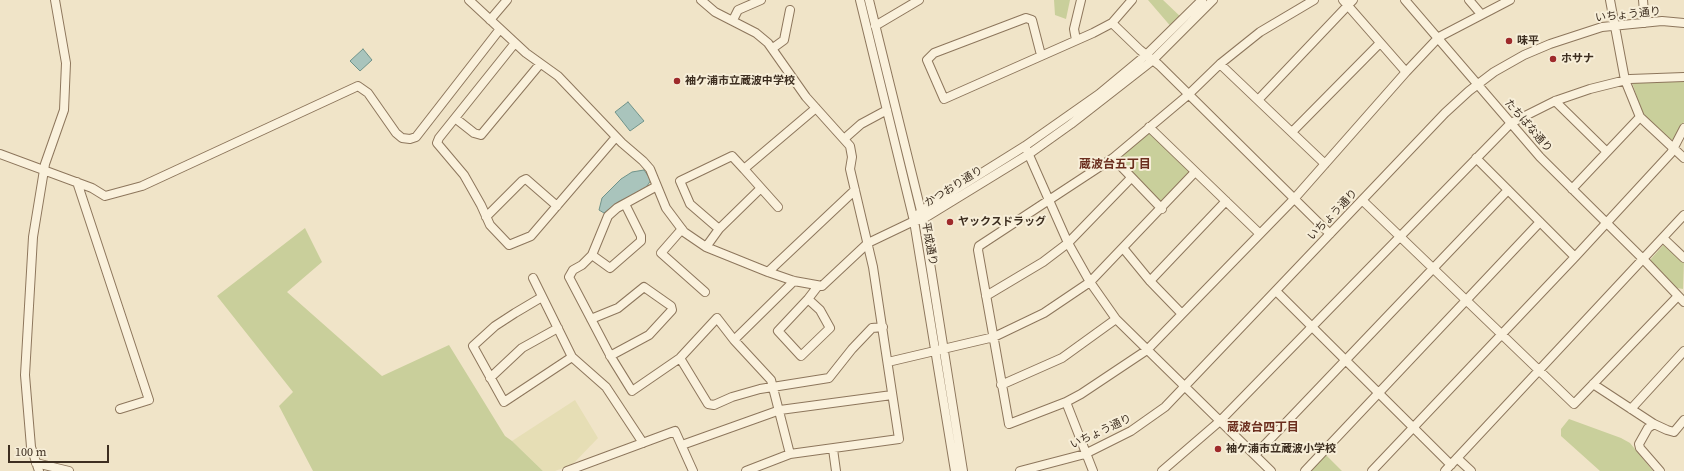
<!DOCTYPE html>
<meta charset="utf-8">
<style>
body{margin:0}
#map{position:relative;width:1684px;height:471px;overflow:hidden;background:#f0e4c8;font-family:"Source Serif 4",serif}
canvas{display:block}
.scale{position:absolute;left:8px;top:445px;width:101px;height:18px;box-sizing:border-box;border:2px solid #3d2e20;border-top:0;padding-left:5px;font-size:12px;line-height:14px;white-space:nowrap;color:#3d2e20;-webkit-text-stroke:3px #f7eed8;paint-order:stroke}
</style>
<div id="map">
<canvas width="1684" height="471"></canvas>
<div class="scale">100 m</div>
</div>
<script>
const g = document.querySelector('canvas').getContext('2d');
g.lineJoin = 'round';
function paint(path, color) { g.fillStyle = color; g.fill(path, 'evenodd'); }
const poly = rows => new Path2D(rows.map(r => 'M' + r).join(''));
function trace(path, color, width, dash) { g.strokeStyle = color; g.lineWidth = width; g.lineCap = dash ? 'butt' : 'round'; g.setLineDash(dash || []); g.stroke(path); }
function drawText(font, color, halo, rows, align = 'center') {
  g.font = font + ' "Source Serif 4","Noto Sans JP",serif'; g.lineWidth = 4; g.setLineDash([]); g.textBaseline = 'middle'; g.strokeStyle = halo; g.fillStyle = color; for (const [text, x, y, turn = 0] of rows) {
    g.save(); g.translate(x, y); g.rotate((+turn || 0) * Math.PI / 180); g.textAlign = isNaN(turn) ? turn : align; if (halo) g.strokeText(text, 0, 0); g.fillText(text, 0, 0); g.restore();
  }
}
paint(poly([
 [575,400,598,438,572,465,555,471,543,471,512,441]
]), '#e6deb5');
paint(poly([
 [1054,0,1070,0,1066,19,1055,15],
 [1148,0,1163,0,1183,19,1173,29],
 [1684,80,1684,122,1676,138,1669,141,1643,116,1632,82],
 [1149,127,1195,172,1162,209,1113,158],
 [305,228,322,262,287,292,382,376,449,345,505,436,512,441,543,471,313,471,279,406,293,392,217,296],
 [1665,243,1684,260,1683,289,1677,288,1650,260],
 [1569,419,1621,438,1630,443,1653,471,1600,471,1561,436,1561,429],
 [1322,456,1327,456,1342,471,1308,471]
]), '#c9cf9b');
const water = poly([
 [363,49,372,60,360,71,350,61,363,49],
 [628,102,644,121,630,131,615,112,628,102],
 [644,170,651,180,645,189,618,202,604,213,599,210,602,198,621,179,632,172,644,170]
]);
paint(water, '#a9c4bc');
trace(water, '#6f938a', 1);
const minor = poly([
 [469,0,526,53,558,76,622,143,643,161,650,169,666,208,684,232,706,247,768,272,794,281,822,286,868,243,914,221,923,219,1029,154,1071,124,1153,60,1213,0],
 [701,0,715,12,756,33,768,43,806,97,850,146,852,157,850,169,873,267,899,439,790,454,746,471],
 [860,0,914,221,955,471],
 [869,0,923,219,963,471],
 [1314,0,1260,32,1220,64,1188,95,1113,158,979,246,978,250,1009,424,1066,402,1081,394,1147,350,1294,199,1406,72,1439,37,1510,0],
 [1343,0,1406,72],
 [1405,0,1540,157,1643,259,1684,302],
 [1469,0,1481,14],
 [1610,0,1625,80,1640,117,1684,158],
 [1643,0,1645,23],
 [490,20,507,0],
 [733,20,738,10,761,0],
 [1112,23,1140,50,1159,65,1330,234],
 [875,26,919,0],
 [1076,40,1074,29,1081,0],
 [515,43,439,138,437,143,464,175,481,205,490,225,509,245,531,236,616,137],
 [773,48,784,40,790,10],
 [1041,55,1032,20,1026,18,934,53,927,60,944,99,1093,33,1112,23,1132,0],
 [1220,64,1325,164],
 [1258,100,1353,0],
 [1555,101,1607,152],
 [455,118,474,133,481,135,540,64],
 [1149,127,1260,234],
 [1292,132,1379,44],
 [844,139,861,124,887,110],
 [1025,146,1068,243,1090,282,1116,319,1271,471],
 [0,154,92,188,105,196,142,186,358,86,368,93,396,133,402,138,410,139,416,137,500,29],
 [1113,158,1162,209],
 [1476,158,1575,257],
 [744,169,778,207],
 [77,182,149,400,120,409],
 [657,186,617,208,608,216,592,255,582,265,573,270,569,277,611,357,632,391,680,358,717,318,734,340,771,380,790,454],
 [1572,189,1640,117],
 [1362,200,1574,404,1678,296],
 [918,215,921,211,1025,146,1099,94,1146,55,1202,0],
 [486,217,522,181,526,179,557,206],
 [682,229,661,253,705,292],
 [719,229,761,188],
 [1663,238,1684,258],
 [706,247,719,229,690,204,680,181,732,156,744,169,816,108],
 [1123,248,1150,281,1182,314],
 [592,255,610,268,641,241,641,236,625,204],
 [768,272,855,190],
 [533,278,572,357,606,387,643,443],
 [1150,281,1226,201],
 [1276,291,1451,465],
 [986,296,1043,262,1068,243,1131,178],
 [542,297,515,313,495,326,473,346,504,402,572,357],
 [808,299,820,310,830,328,801,356,778,331,808,299,818,286],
 [591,319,618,308,644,287,671,306,672,310,649,335,610,356],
 [734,340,794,281],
 [680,358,708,404,714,405,732,397,760,389,829,378,852,349,872,328,883,327],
 [888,362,994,337,1044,313,1090,282,1195,172],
 [490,378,522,348,558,328],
 [1593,384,1654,424,1667,430,1674,432,1684,420],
 [1001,385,1062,358,1116,319],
 [1066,402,1093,471],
 [1631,409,1684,351],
 [1654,424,1648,428,1639,444,1640,448,1660,471],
 [682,445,780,410,892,395],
 [833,449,836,471],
 [1255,455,1508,190],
 [1457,458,1471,471],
 [36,463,69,471],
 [39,471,31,447,25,375,33,237,45,164,64,110,66,63,55,0],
 [567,471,675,431,693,471],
 [1020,471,1085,454,1131,431,1165,407,1445,113,1469,91,1494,72,1524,55,1550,44,1602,27,1662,21,1684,23],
 [1162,471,1220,421,1511,123,1555,101,1590,89,1630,79,1684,77],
 [1305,471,1540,222],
 [1372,471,1575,257,1671,153,1684,128],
 [1445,471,1684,215]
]);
trace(minor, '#8d765c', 10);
trace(minor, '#faf1dc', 8);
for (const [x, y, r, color] of [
 [1509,41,4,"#9e2a2b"],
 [1553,59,4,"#9e2a2b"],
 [677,81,4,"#9e2a2b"],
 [950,222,4,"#9e2a2b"],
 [1218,449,4,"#9e2a2b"]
]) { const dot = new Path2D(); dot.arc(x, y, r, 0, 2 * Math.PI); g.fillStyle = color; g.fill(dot); trace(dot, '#f7eed8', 1.5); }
drawText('11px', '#3d2e20', '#f7eed8', [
 ["いちょう通り",1628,15,-6],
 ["たちばな通り",1528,126,49],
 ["かつおり通り",954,187,-32],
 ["いちょう通り",1333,215,-46],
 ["平成通り",929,244,80],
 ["いちょう通り",1101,432,-25]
]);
drawText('bold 11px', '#3d2e20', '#f7eed8', [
 ["味平",1517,41],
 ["ホサナ",1561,59],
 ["袖ケ浦市立蔵波中学校",685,81],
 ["ヤックスドラッグ",958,222],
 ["袖ケ浦市立蔵波小学校",1226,449]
], 'left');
drawText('bold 12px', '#6b2e1e', '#f7eed8', [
 ["蔵波台五丁目",1115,165],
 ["蔵波台四丁目",1263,428]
]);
</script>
